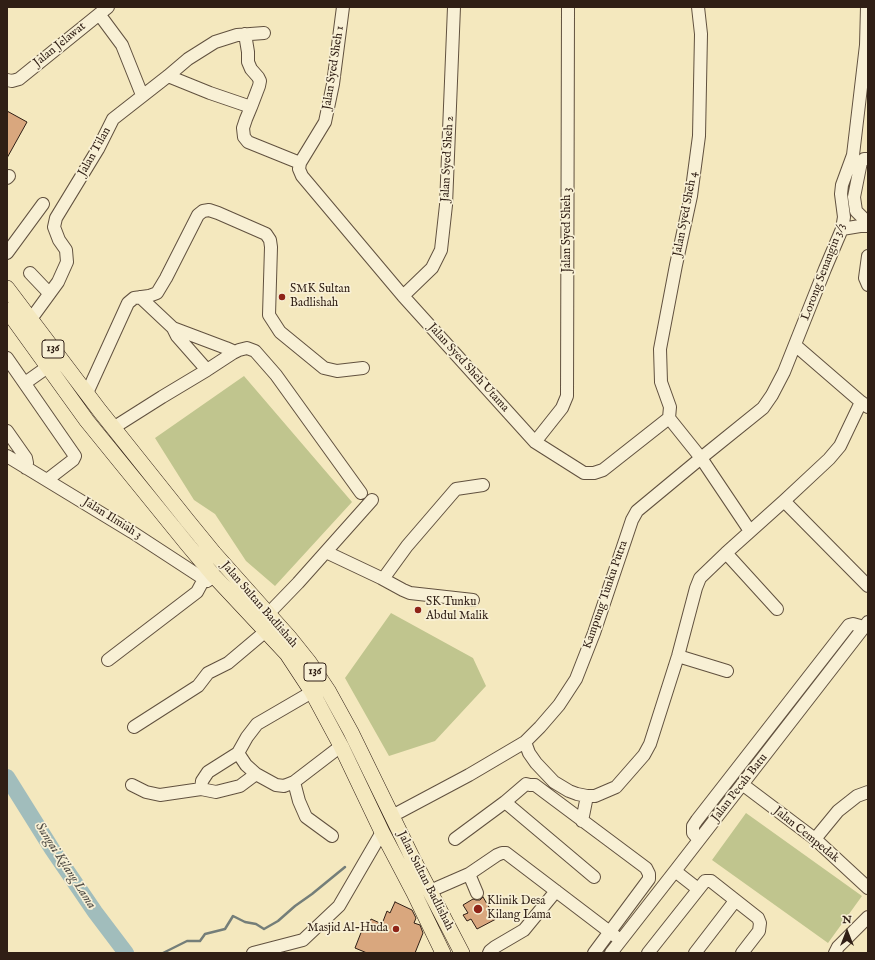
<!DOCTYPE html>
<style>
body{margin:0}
#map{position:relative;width:875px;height:960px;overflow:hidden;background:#f4e8be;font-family:"IM FELL English",serif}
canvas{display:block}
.frame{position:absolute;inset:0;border:8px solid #301f15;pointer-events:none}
.north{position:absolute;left:827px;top:912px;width:40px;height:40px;-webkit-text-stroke:3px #f8f0d5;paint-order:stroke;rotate:0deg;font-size:11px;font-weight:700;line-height:16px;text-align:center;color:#301f15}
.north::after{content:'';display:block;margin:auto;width:14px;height:18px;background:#301f15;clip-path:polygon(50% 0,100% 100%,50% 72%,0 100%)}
</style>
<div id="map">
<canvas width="875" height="960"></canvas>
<div class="frame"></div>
<div class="north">N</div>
</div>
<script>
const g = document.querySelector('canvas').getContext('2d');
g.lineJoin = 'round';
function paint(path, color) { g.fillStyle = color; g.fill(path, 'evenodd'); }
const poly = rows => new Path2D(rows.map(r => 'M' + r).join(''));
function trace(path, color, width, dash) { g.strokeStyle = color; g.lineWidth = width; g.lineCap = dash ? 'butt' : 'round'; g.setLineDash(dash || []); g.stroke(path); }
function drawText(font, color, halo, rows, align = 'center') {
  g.font = font + ' "IM FELL English",serif'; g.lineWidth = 3.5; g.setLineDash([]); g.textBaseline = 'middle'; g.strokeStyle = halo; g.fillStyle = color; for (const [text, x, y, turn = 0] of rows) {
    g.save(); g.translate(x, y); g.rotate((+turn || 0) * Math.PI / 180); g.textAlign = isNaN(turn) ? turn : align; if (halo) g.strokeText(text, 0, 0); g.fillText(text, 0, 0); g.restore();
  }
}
paint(poly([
 [244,376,352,502,275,586,246,561,215,514,194,500,155,438],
 [391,613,473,658,486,686,435,741,389,756,345,678],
 [746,813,862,896,828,943,712,860]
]), '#c0c58e');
trace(poly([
 [163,953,187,941,200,941,205,934,225,929,233,916,245,922,256,924,264,929,278,921,295,906,312,894,345,867]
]), '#747e79', 2.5);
trace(poly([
 [7,777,52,849,95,912,126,953]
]), '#a1bdbc', 16);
const building = poly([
 [7,111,27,122,7,158,7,111],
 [483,897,496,919,477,929,471,919,467,921,463,915,468,913,463,905,473,899,476,900,480,900,483,897],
 [395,902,412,910,416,918,414,923,420,925,423,933,415,953,367,953,355,948,362,930,366,932,371,919,382,924,387,911,390,913,395,902]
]);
paint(building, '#d9a77e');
trace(building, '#301f15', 1);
const minor = poly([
 [343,7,333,84,325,122,300,163,299,169,302,176,403,296,535,442,584,473,594,473,603,470,669,418],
 [99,14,122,45,142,95],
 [245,34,248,52,248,62,251,69,258,77,260,81,259,86,251,107],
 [168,76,210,93,251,107,246,119,243,128,244,137,248,142,300,163],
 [7,80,12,81,19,79,108,7],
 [868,159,864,159,861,162,854,197,856,211,868,223],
 [7,178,9,176],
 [842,229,860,226,868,226],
 [7,253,43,204],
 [868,256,865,278,868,285],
 [30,273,49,293],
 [403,296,432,268,441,250,446,205,454,7],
 [140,297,173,328,177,336,207,370],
 [31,319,58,282,67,262,66,250,59,240,54,227,56,218,98,149,113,119,168,76,188,59,215,42,237,35,264,33],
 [173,328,226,348,235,352],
 [795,345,861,402,868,407],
 [7,358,75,456,73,460,47,480],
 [25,383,49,366],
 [87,393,128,303,134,298,149,296,157,293,166,278,198,215,203,211,209,210,218,213,266,234,270,240,271,247,269,315,280,332,324,368,337,371,363,368],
 [669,418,670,407,661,382,660,349,676,265,691,196,699,136,701,34,698,7],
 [669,418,701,458,750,531],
 [113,428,162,397,207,370,233,353,239,350,247,348,255,351,276,375,361,493],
 [7,431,26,458,27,463,26,468],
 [535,442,562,408,567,396,568,7],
 [7,456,132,532,207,581,214,576],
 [784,501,868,586],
 [326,552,381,578,403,590,410,593,473,600],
 [726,553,777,609],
 [383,579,407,546,456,489,483,485],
 [268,614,298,583,372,500],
 [678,656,727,671],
 [108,660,197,592,204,579],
 [312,692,257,724,247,737,238,753,246,765,256,774,276,785,284,786,294,782,341,746],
 [134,727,198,686,208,673,228,663,266,631],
 [525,742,529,753,536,763,554,782,569,791,577,794,587,796,582,821],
 [294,782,299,801,306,817,332,836],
 [742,784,815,839,868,888],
 [132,785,146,792,160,795,201,789,216,792,240,786,256,774],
 [201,789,202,781,208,772,238,753],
 [587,796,595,796,616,787,644,755,650,744,678,656,696,588,700,578,726,553,784,501,829,459,840,446,861,402],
 [505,802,594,877],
 [392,816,469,775,525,742,540,727,559,705,576,679,594,633,632,520,637,511,701,458,763,408,772,395,784,372,825,269,842,229,844,217,841,194,842,185,853,155,866,45,867,7],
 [455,839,505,802,526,784,530,785,535,785,646,868,649,874,649,879,594,953],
 [815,839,838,811,857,796,868,792],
 [699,840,693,833,693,826,697,820,849,625,853,624,864,627],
 [675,871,698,889],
 [469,874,477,893],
 [430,891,469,874,497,855,502,853,506,853,615,936],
 [253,953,303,940,339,906,382,832],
 [489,953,490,951,495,947,524,930,556,891],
 [611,953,675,871,868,622],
 [648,953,705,881,711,881,758,918,760,923,759,931,742,953],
 [695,953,735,901],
 [835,953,838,947,868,917]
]);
const major = poly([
 [7,288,100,411,187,520,214,553,289,637,309,662,329,692,351,732,412,857,462,953],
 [7,310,87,421,187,544,214,576,287,654,312,692,341,746,382,832,414,893,443,953]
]);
trace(minor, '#61513f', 14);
trace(major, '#301f15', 16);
trace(minor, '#f8f0d5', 12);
trace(major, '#f4e8be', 15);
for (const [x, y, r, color] of [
 [282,297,4,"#8f2418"],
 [418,610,4,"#8f2418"],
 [478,909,5,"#8f2418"],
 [396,929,4,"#8f2418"]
]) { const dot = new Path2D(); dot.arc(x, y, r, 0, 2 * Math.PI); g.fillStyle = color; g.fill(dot); trace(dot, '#f8f0d5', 1.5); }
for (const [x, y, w] of [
 [53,349,22],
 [315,672,22]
]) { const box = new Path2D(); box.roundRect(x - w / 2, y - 9, w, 18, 3); g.fillStyle = '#f8f0d5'; g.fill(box); trace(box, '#301f15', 1); }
drawText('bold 11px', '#301f15', null, [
 ["136",53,349],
 ["136",315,672]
]);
drawText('12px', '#301f15', '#f8f0d5', [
 ["Jalan Jelawat",60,45,-39],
 ["Jalan Syed Sheh 1",334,68,-81],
 ["Jalan Tilan",95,152,-61],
 ["Jalan Syed Sheh 2",448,159,-87],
 ["Jalan Syed Sheh 4",686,214,-79],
 ["Jalan Syed Sheh 3",568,230,-90],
 ["Lorong Senangin 3/3",824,272,-69],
 ["Jalan Syed Sheh Utama",468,368,48],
 ["Jalan Ilmiah 3",112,519,32],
 ["Kampung Tunku Putra",606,595,-71],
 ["Jalan Sultan Badlishah",259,605,49],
 ["Jalan Pecah Batu",740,788,-52],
 ["Jalan Cempedak",806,835,39],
 ["Jalan Sultan Badlishah",425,881,63]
]);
drawText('12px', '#301f15', '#f8f0d5', [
 ["SMK Sultan",290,290],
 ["Badlishah",290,304],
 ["SK Tunku",426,603],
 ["Abdul Malik",426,617],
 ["Klinik Desa",487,902],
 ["Kilang Lama",487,916],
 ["Masjid Al-Huda",388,929,"right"]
], 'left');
drawText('italic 13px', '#524e47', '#f8f0d5', [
 ["Sungai Kilang Lama",65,866,57]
]);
</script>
